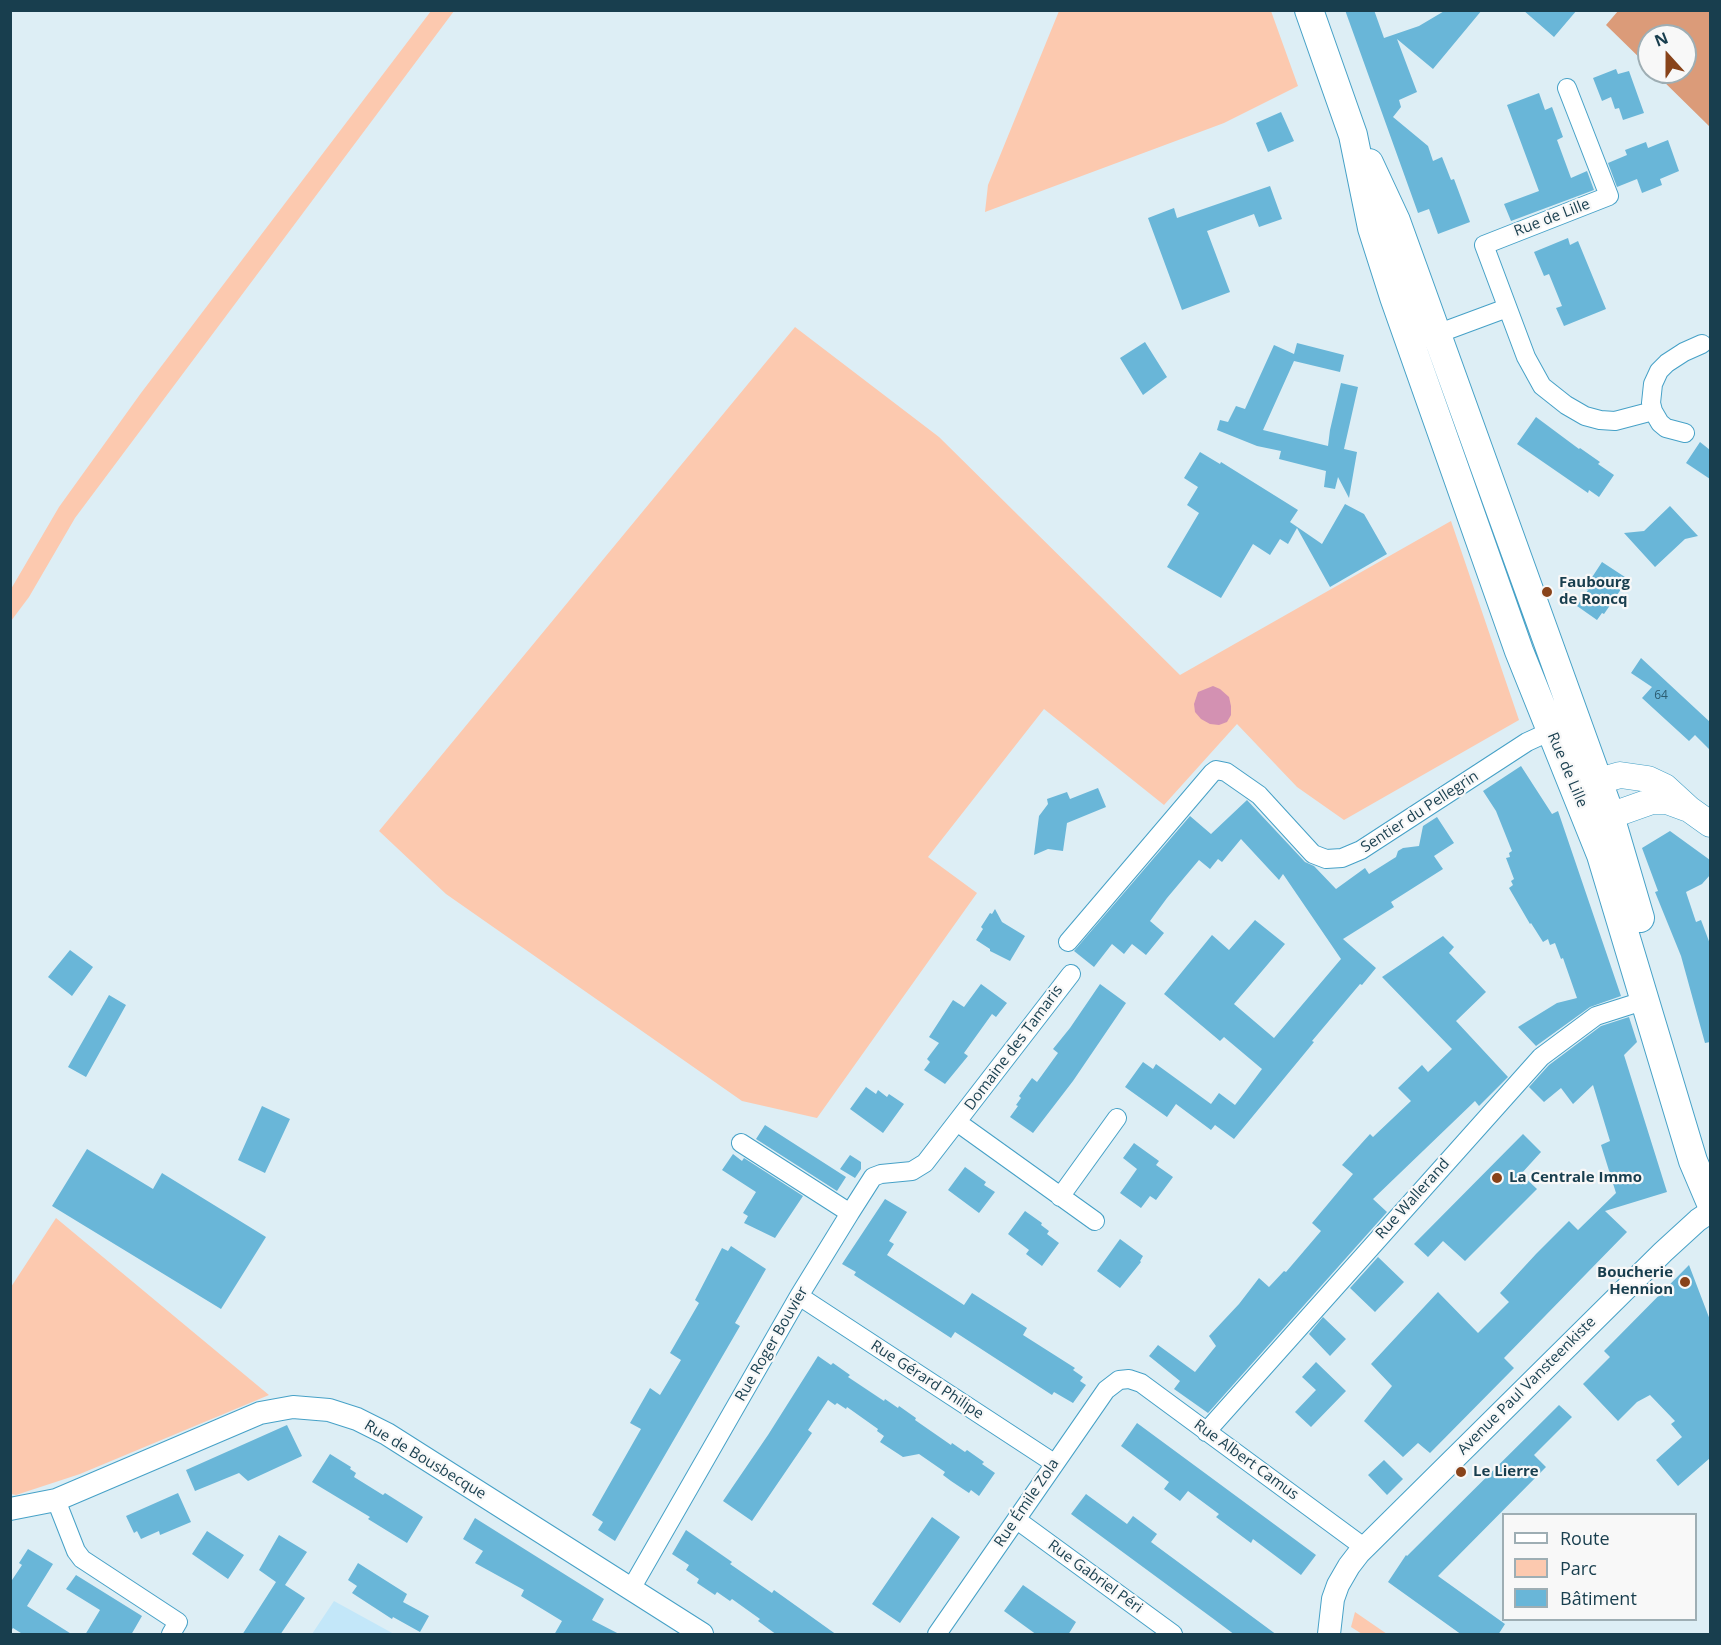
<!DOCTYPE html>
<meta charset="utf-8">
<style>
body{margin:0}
#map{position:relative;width:1721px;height:1645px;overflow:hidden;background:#ddeef5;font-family:"Open Sans",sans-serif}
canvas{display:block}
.frame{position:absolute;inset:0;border:12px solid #183e4e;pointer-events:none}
.legend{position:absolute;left:1502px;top:1513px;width:195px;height:108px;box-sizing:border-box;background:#f8f8f8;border:2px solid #9eaeb4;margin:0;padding:8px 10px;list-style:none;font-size:18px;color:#183e4e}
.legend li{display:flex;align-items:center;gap:12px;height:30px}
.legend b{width:30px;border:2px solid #9eaeb4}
.north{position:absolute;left:1637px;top:24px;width:60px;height:60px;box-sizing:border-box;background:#f8f8f8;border:2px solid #9eaeb4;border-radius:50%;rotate:339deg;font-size:16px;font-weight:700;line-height:24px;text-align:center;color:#183e4e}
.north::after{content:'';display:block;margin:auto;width:21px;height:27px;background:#88431a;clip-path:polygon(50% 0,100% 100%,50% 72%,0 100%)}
</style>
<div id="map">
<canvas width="1721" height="1645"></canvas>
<div class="frame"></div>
<ul class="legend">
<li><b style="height:8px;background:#fff"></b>Route</li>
<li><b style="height:16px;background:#fcc9af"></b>Parc</li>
<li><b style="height:16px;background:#69b6d8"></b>Bâtiment</li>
</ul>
<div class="north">N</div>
</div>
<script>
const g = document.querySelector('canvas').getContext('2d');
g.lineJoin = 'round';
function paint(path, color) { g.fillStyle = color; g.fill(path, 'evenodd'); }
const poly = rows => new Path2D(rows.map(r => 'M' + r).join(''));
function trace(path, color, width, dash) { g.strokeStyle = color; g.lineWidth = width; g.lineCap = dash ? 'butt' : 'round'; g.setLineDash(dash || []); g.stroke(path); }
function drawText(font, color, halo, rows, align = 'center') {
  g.font = font + ' "Open Sans",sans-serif'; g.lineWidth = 4.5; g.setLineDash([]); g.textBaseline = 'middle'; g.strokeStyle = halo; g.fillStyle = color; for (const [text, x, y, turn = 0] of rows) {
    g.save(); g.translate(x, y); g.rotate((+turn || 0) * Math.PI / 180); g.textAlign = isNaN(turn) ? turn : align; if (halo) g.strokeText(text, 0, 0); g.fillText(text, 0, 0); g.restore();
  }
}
paint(poly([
 [334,1601,394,1634,312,1634]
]), '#c3e7f9');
paint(poly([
 [431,11,454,11,75,518,29,597,11,621,11,589,59,507,141,393],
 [1059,11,1271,11,1298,86,1224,123,985,212,988,185],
 [795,327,939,437,1180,675,1451,521,1519,720,1344,820,1297,787,1237,724,1164,805,1044,709,928,857,977,893,817,1118,742,1101,446,894,379,831],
 [56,1218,269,1395,80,1474,16,1495,11,1494,11,1287],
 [1355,1612,1387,1634,1362,1634,1351,1627]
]), '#fcc9af');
paint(poly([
 [1618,11,1710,11,1710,127,1654,72,1685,72,1685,36,1649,36,1649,67,1606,25]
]), '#db9b79');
paint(poly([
 [1213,686,1220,689,1229,697,1231,706,1231,715,1227,722,1219,725,1210,724,1201,719,1195,712,1194,704,1198,692]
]), '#d391b2');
paint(poly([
 [1345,10,1374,10,1384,38,1419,26,1446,10,1482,10,1433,69,1397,39,1417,92,1399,100,1401,107,1393,117,1428,146,1433,161,1442,157,1451,180,1454,179,1470,222,1438,234,1429,209,1418,213],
 [1523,10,1577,10,1554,37],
 [1616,69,1618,74,1629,71,1644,113,1623,120,1619,108,1615,109,1611,97,1602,101,1593,78],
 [1539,93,1545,110,1552,107,1563,137,1557,140,1571,178,1587,171,1594,190,1511,221,1504,204,1539,191,1507,105],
 [1281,112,1294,141,1268,152,1256,123],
 [1668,140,1679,171,1660,179,1662,185,1642,193,1637,179,1617,187,1608,163,1627,155,1625,150,1646,142,1648,148],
 [1270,186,1282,219,1259,227,1254,214,1207,231,1230,292,1182,310,1148,218,1174,208,1177,218],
 [1568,238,1570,245,1578,241,1606,309,1564,326,1556,308,1562,306,1549,274,1544,276,1534,252],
 [1145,342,1167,377,1143,395,1120,358],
 [1297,343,1344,355,1340,372,1294,361,1263,430,1328,446,1330,430,1341,383,1358,387,1344,449,1357,452,1349,498,1338,477,1335,489,1324,487,1326,471,1279,459,1281,451,1257,446,1217,430,1220,420,1228,422,1236,406,1245,409,1274,345,1294,354],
 [1536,417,1579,449,1580,448,1600,462,1598,464,1614,475,1599,497,1589,490,1588,493,1517,444],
 [1700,442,1710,450,1710,479,1686,463],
 [1200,452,1220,464,1221,462,1298,510,1290,522,1322,544,1345,504,1364,514,1387,554,1330,587,1297,528,1288,544,1280,539,1270,555,1253,544,1221,598,1167,567,1199,513,1187,505,1198,487,1184,478],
 [1670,506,1698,536,1685,539,1655,567,1624,533,1644,531],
 [1602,562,1628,579,1604,614,1602,613,1597,620,1577,606,1588,590,1585,588],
 [1641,658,1710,722,1710,750,1695,735,1689,741,1642,698,1652,687,1631,673],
 [1521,766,1552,814,1558,811,1621,996,1590,1007,1536,1046,1518,1027,1557,1003,1577,998,1563,958,1561,959,1555,943,1550,945,1548,939,1543,942,1531,923,1530,924,1509,888,1513,885,1511,881,1514,879,1506,858,1510,857,1509,853,1512,851,1496,811,1483,791],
 [1098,788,1106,807,1067,823,1063,851,1048,849,1034,855,1039,816,1048,804,1047,799,1067,792,1070,799],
 [1247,800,1305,862,1314,866,1336,889,1365,868,1369,874,1396,857,1398,851,1403,848,1419,846,1423,826,1437,817,1454,843,1434,856,1443,869,1391,902,1394,907,1343,939,1376,968,1362,985,1360,984,1312,1041,1314,1042,1234,1139,1215,1125,1211,1130,1176,1104,1167,1117,1125,1087,1143,1062,1153,1069,1156,1064,1211,1104,1219,1093,1235,1105,1245,1092,1262,1069,1224,1037,1220,1041,1164,994,1212,935,1229,950,1255,920,1285,944,1234,1004,1274,1038,1341,959,1283,874,1279,880,1241,839,1222,862,1218,859,1210,869,1199,860,1167,898,1150,921,1164,933,1146,955,1132,944,1124,954,1112,944,1094,967,1074,951,1190,816,1211,834],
 [1670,831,1710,860,1710,875,1702,884,1686,892,1696,922,1701,920,1710,944,1710,1042,1705,1043,1681,956,1655,892,1658,891,1642,848],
 [995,909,1002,922,1025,936,1010,961,990,951,990,949,976,940,983,929,981,927,990,913,992,914],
 [1443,936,1454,947,1449,953,1486,992,1456,1021,1508,1077,1479,1106,1475,1101,1373,1199,1387,1212,1208,1413,1174,1389,1180,1381,1149,1356,1158,1345,1195,1372,1216,1346,1209,1336,1239,1304,1259,1278,1269,1287,1284,1271,1286,1272,1321,1231,1312,1223,1353,1174,1342,1165,1370,1134,1373,1137,1411,1101,1398,1088,1422,1065,1428,1072,1452,1049,1382,977],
 [70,950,93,967,72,996,48,977],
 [981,984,1007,1003,996,1017,992,1014,964,1053,968,1056,945,1084,924,1070,930,1062,927,1059,939,1043,929,1037,953,1000,964,1007],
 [1100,984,1126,1003,1073,1081,1033,1133,1010,1117,1018,1106,1016,1105,1021,1098,1019,1096,1032,1078,1037,1082,1058,1053,1053,1049,1070,1028],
 [109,995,126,1005,86,1077,68,1067],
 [1629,1017,1637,1042,1624,1055,1667,1192,1605,1211,1627,1232,1504,1358,1514,1368,1430,1453,1418,1443,1403,1457,1364,1421,1392,1386,1371,1364,1438,1292,1478,1333,1509,1302,1500,1293,1536,1254,1569,1221,1578,1230,1616,1193,1601,1145,1610,1141,1593,1085,1573,1104,1561,1088,1544,1102,1529,1087,1549,1065,1601,1026],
 [866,1087,876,1094,878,1090,887,1097,889,1094,904,1104,883,1133,850,1109],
 [262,1106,290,1119,265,1173,238,1160],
 [765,1125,846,1177,837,1191,756,1139],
 [1523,1134,1541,1152,1521,1174,1537,1189,1465,1261,1443,1241,1428,1257,1414,1244],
 [1134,1143,1159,1161,1156,1165,1173,1177,1156,1200,1150,1196,1141,1208,1120,1193,1137,1169,1123,1158],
 [87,1149,153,1189,162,1173,266,1237,221,1309,52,1206],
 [733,1154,742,1161,744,1158,803,1196,775,1238,744,1223,748,1216,743,1213,756,1192,722,1170],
 [850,1155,861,1162,861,1169,855,1178,840,1169],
 [965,1167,986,1182,984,1185,995,1192,979,1213,948,1190],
 [885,1199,907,1212,889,1241,894,1244,887,1255,964,1305,972,1293,1027,1328,1023,1335,1075,1368,1073,1370,1083,1377,1080,1381,1086,1385,1073,1403,1054,1392,1052,1395,955,1332,951,1338,854,1275,856,1272,842,1264],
 [1025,1211,1042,1223,1041,1225,1049,1231,1047,1234,1059,1243,1042,1266,1026,1254,1029,1250,1008,1234],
 [1120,1239,1143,1256,1140,1261,1141,1262,1120,1288,1097,1271],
 [731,1246,766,1269,735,1323,740,1326,615,1541,598,1530,603,1522,592,1515,641,1429,630,1423,650,1388,660,1395,681,1360,670,1353,699,1303,695,1300,722,1248,728,1251],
 [1378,1257,1404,1282,1375,1312,1350,1288],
 [1689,1265,1710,1320,1710,1458,1678,1486,1656,1460,1682,1437,1671,1424,1675,1421,1650,1395,1637,1402,1618,1421,1583,1384,1610,1357,1604,1351],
 [1323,1317,1346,1339,1330,1356,1309,1334],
 [818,1356,831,1365,833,1363,850,1375,848,1377,884,1401,885,1399,898,1408,899,1406,916,1418,915,1420,951,1445,952,1443,965,1452,967,1450,984,1462,982,1464,995,1473,979,1496,971,1490,969,1493,951,1481,943,1475,945,1472,919,1454,903,1457,880,1442,884,1436,877,1431,878,1429,847,1407,846,1409,837,1403,835,1405,828,1400,808,1430,812,1433,752,1521,723,1501,768,1435],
 [1316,1362,1346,1391,1311,1427,1295,1412,1316,1390,1302,1377],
 [1559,1405,1572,1417,1534,1455,1546,1467,1438,1576,1505,1624,1498,1635,1462,1635,1388,1582,1406,1555,1407,1556],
 [1137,1423,1316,1555,1301,1575,1253,1539,1251,1543,1216,1517,1219,1514,1188,1491,1180,1501,1164,1489,1169,1482,1121,1446],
 [287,1425,302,1456,248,1481,239,1473,195,1491,186,1470],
 [330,1454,351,1467,350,1469,356,1473,354,1477,383,1495,385,1493,423,1517,407,1543,368,1519,370,1517,312,1482],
 [1384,1460,1403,1479,1387,1495,1368,1475],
 [178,1493,191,1522,160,1535,159,1531,141,1539,137,1531,134,1533,126,1516],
 [1086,1494,1127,1524,1133,1516,1157,1534,1151,1542,1277,1635,1235,1635,1215,1620,1071,1514],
 [932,1517,960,1537,900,1623,872,1604],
 [475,1518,604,1599,592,1620,621,1635,554,1635,562,1621,521,1596,524,1590,475,1563,483,1551,463,1539],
 [686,1530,732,1562,730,1564,772,1593,774,1590,837,1635,777,1635,758,1621,760,1619,732,1599,730,1601,717,1592,715,1595,697,1583,699,1579,686,1570,689,1565,672,1554],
 [207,1531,244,1555,228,1579,192,1554],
 [279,1535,307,1552,285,1585,305,1598,280,1635,242,1635,276,1582,259,1570],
 [28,1549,53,1564,27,1606,73,1635,24,1635,13,1628,10,1632,10,1583,22,1565,19,1563],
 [358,1563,407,1594,403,1602,429,1616,420,1632,393,1617,392,1619,352,1593,357,1586,348,1580],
 [76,1575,142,1616,131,1635,85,1635,100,1610,66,1589],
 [1023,1585,1076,1622,1068,1635,1037,1635,1004,1611]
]), '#69b6d8');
const minor = poly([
 [1567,88,1609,196,1484,245,1526,357,1542,386,1566,405,1585,416,1600,420,1615,421,1653,411],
 [1426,338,1507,308],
 [1685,433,1666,428,1660,423,1653,411,1651,403,1653,384,1659,371,1667,363,1684,352,1702,344],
 [1068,942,1212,773,1216,770,1226,772,1259,795,1313,854,1326,859,1342,858,1361,850,1527,742,1551,731],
 [957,1122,1095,1221],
 [1060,1197,1117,1118],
 [850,1213,873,1177,881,1174,912,1171,925,1163,1071,974],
 [799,1296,1054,1463],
 [1206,1432,1541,1057,1596,1016,1646,1000],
 [56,1500,76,1551,82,1559,178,1622,171,1634],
 [1017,1520,1173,1634],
 [631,1589,799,1296,850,1213,741,1143],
 [937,1634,1106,1390,1119,1380,1129,1379,1141,1383,1365,1548]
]);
const tertiary = poly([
 [10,1509,56,1500,260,1413,293,1407,329,1410,357,1419,387,1434,702,1634],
 [1329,1634,1333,1599,1338,1585,1349,1566,1359,1553,1663,1252,1698,1220,1710,1212]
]);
const secondary = poly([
 [1578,787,1620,775,1648,779,1665,787,1689,809,1710,824],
 [1590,823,1652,801,1667,801,1686,808]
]);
const primary = poly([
 [1309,10,1353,135,1372,228,1394,297,1519,651,1601,855,1693,1161,1710,1201],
 [1369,163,1396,221,1607,806,1640,918]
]);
trace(minor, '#46a1c7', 20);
trace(tertiary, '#46a1c7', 24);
trace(secondary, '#46a1c7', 27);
trace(primary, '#46a1c7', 30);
trace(minor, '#fff', 18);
trace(tertiary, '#fff', 22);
trace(secondary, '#fff', 26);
trace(primary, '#fff', 28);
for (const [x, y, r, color] of [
 [1547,592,6,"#88431a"],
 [1497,1178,6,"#88431a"],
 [1685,1282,6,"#88431a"],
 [1461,1472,6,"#88431a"]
]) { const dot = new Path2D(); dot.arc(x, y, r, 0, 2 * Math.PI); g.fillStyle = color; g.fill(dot); trace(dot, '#f8f8f8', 2); }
drawText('12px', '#2c5c70', null, [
 ["64",1661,696]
]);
drawText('15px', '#183e4e', '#f8f8f8', [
 ["Rue de Lille",1552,218,-21],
 ["Rue de Lille",1567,770,67],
 ["Sentier du Pellegrin",1420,812,-33],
 ["Domaine des Tamaris",1014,1048,-53],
 ["Rue Wallerand",1413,1199,-48],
 ["Rue Roger Bouvier",772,1344,-60],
 ["Rue Gérard Philipe",927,1380,33],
 ["Avenue Paul Vansteenkiste",1527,1386,-45],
 ["Rue de Bousbecque",425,1460,31],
 ["Rue Albert Camus",1246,1460,36],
 ["Rue Émile Zola",1027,1503,-56],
 ["Rue Gabriel Péri",1095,1577,36]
]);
drawText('bold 15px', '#183e4e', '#f8f8f8', [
 ["Faubourg",1559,583],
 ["de Roncq",1559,600],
 ["La Centrale Immo",1509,1178],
 ["Boucherie",1673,1273,"right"],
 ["Hennion",1673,1290,"right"],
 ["Le Lierre",1473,1472]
], 'left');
</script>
